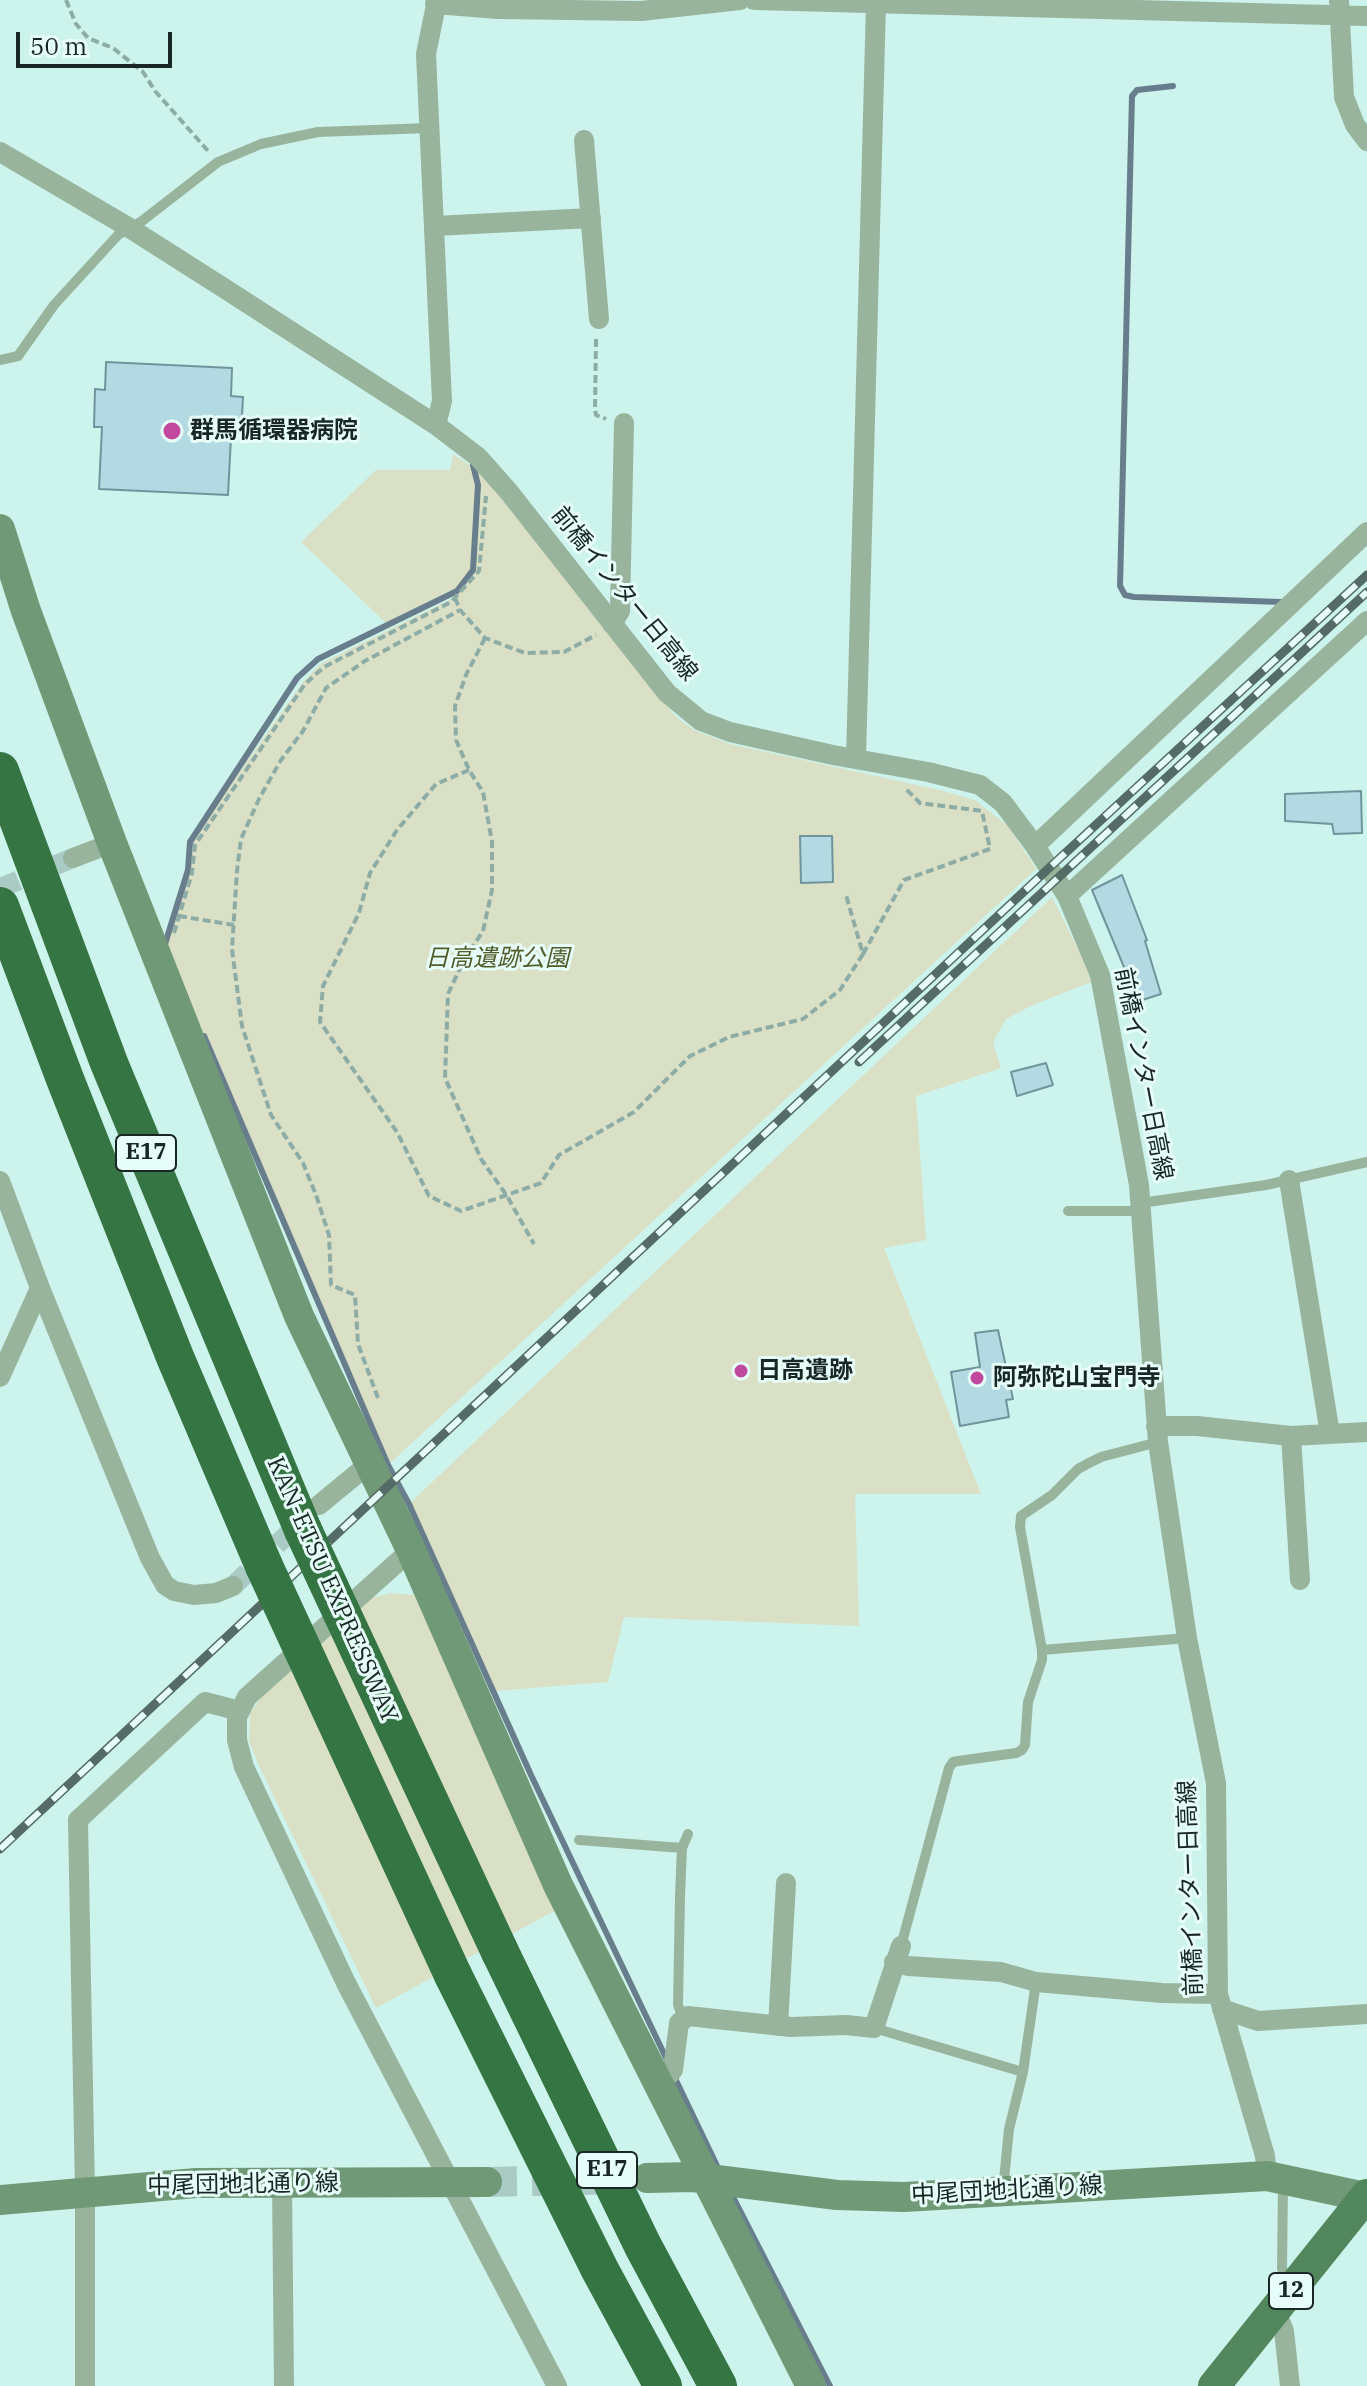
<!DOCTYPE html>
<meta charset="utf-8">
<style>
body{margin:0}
#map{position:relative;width:1367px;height:2386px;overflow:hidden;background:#cdf4ec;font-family:"IBM Plex Serif",serif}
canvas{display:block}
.scale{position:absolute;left:16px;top:32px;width:156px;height:36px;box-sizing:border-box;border:4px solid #182724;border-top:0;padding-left:10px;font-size:24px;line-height:28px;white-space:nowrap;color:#182724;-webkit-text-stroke:6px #e6fdf8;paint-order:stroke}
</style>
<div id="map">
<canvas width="1367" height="2386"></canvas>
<div class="scale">50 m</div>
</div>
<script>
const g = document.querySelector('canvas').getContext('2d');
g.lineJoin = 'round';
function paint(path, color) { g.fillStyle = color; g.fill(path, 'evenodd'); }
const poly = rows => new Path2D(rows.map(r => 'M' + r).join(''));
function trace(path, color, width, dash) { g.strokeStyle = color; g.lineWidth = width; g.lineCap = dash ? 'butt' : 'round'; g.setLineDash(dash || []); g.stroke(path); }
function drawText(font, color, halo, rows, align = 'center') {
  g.font = font + ' "IBM Plex Serif","Noto Sans JP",serif'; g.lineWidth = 6; g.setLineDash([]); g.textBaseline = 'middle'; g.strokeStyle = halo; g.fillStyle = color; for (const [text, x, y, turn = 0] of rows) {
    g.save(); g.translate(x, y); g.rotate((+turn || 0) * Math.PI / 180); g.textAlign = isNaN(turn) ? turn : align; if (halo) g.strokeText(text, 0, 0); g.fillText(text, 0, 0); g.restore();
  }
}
paint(poly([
 [453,454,483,474,676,717,694,730,730,744,940,790,975,800,1008,826,1036,869,388,1465,165,944,188,870,190,842,303,682,320,664,453,598,449,591,386,623,301,542,376,470,450,470],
 [1052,897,1094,981,1035,1004,1006,1019,993,1042,1001,1068,916,1096,926,1240,884,1248,981,1494,855,1494,859,1626,624,1617,608,1682,494,1691,409,1504],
 [391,1593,414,1595,427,1613,558,1909,376,2008,260,1768,249,1741,250,1713,265,1692,371,1598]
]), '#dae0c6');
trace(poly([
 [1173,86,1137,90,1132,96,1120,586,1125,595,1134,597,1281,602],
 [165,944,188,870,190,842,297,678,318,659,457,591,473,570,478,485,473,465],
 [204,1036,388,1465,409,1504,531,1775,667,2060],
 [673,2074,720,2172],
 [731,2193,830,2386]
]), '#687e8c', 6);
const building = poly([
 [106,362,232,368,231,396,243,397,241,435,231,437,228,495,99,489,102,427,94,427,95,389,105,390,106,362],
 [1361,791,1362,833,1334,834,1332,824,1285,821,1285,794,1361,791],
 [800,836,832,836,833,882,801,883,800,836],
 [1122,875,1147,940,1145,941,1161,994,1127,1005,1117,975,1126,972,1092,890,1122,875],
 [1046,1063,1053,1085,1017,1096,1011,1072,1046,1063],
 [998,1330,1013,1399,1006,1400,1009,1417,960,1426,951,1372,980,1367,975,1333,998,1330]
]);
paint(building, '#b3d9e2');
trace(building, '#70949c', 2);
trace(poly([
 [0,888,73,858],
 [233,1586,304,1519]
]), '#a9cbc4', 20, [20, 10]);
trace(poly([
 [487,2182,629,2179]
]), '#a9cbc4', 30, [30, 15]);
trace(poly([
 [66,0,76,24,88,38,113,48,143,72,155,91,209,152],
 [596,339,595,410,596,415,606,419],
 [455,598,460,610,485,638,525,653,564,652,596,635],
 [485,638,466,675,455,706,456,740,469,770,483,792,492,842,492,890,483,931,463,962,448,994,445,1078,481,1159,507,1196,534,1244],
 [469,770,436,784,397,830,370,873,359,913,323,986,320,1022,397,1132,429,1196,461,1211,541,1183,559,1155,634,1112,690,1056,729,1037,803,1019,840,990,863,954,846,895],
 [179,916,234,925],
 [174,933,192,873,195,845,305,684,324,667,451,602,479,571,486,496],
 [863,954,904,880,990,849,982,811,920,803,905,788],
 [378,1398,358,1344,355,1295,331,1285,329,1235,316,1195,303,1163,271,1115,242,1026,232,949,237,871,241,839,259,799,281,760,303,731,326,688,365,661,460,610]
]), '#8daca5', 4, [8, 4]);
trace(poly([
 [0,360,18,356,54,305,118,235,142,221,218,162,261,144,318,132,429,128],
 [1141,1203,1266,1185,1367,1162],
 [1068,1211,1141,1211],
 [1042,1650,1187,1638],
 [579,1840,682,1848],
 [901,1946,949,1768,953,1762,958,1761,1016,1753,1022,1750,1025,1745,1028,1702,1042,1660,1042,1650,1020,1527,1021,1516,1052,1495,1078,1469,1089,1463,1101,1457,1158,1442],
 [683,2018,678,2005,680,1896,682,1848,688,1834],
 [874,2028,1023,2072],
 [1283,2184,1282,2269,1291,2281],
 [1003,2190,1009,2129,1023,2072,1036,1982]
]), '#99b49d', 10);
trace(poly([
 [754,0,1367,16],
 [1339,0,1344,97,1355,125,1367,141],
 [435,4,498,9,641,11,740,0],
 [584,140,599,319],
 [0,152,128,227,230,292,436,425,478,457,509,492,667,693,701,721,730,732,833,755,928,772,980,785,1003,803,1035,846,1067,896,1100,975,1139,1185,1158,1442,1187,1638,1216,1783,1218,1994,1265,2156,1267,2176],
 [435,226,591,218],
 [436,425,442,401,426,54,437,0],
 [612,624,620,611,624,423],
 [856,759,876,3],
 [1035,846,1367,532],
 [73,858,112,843],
 [1067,896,1367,621],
 [1289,1180,1330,1434],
 [0,1181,40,1288,150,1558,165,1585,174,1591,194,1595,216,1593,233,1586],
 [0,1377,40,1288],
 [1156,1426,1197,1426,1291,1436,1367,1432],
 [1291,1436,1300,1580],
 [319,1505,370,1463],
 [411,1550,247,1697,237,1717,237,1740,244,1767,346,1983,557,2386],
 [894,1962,908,1966,1001,1972,1036,1982,1162,1993,1218,1994],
 [1222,2009,1258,2021,1367,2014],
 [778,2026,786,1883],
 [659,2080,669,2075,673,2070,679,2023,688,2016,791,2027,846,2025,874,2028,901,1946],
 [282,2182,284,2386],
 [1272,2314,1280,2321,1284,2331,1290,2386],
 [85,2386,85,2192,78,1820,205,1702,240,1711]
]), '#99b49d', 20);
trace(poly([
 [0,529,26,611,112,843,299,1316,411,1550,558,1885,811,2386],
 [647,2178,693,2177,837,2195,904,2197,1267,2176,1366,2197],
 [0,2200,196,2183,487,2182]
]), '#709a77', 30);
trace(poly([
 [1214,2386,1367,2195]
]), '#52865c', 32);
trace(poly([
 [0,771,109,1063,303,1530],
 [0,906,65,1079,175,1357,264,1566],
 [500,1952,643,2246,718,2386],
 [453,1975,600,2270,663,2386]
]), '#357544', 38);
const rail = poly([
 [859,1062,1367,592],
 [0,1849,1048,869,1367,575]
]);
trace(rail, '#546b66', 9);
trace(rail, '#e6fdf8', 6, [18]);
trace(poly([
 [303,1530,500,1952],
 [264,1566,453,1975]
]), '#357544', 38);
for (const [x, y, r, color] of [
 [172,431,10,"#c0489d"],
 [741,1371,8,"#c0489d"],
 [977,1378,8,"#c0489d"]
]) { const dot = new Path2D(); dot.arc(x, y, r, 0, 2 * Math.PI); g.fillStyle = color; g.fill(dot); trace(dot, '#e6fdf8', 3); }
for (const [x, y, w] of [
 [146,1153,60],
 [607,2170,60],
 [1291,2291,44]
]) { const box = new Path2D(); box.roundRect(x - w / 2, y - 18, w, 36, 6); g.fillStyle = '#e6fdf8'; g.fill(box); trace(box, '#182724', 2); }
drawText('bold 22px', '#182724', null, [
 ["E17",146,1153],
 ["E17",607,2170],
 ["12",1291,2291]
]);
drawText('bold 24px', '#182724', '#e6fdf8', [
 ["群馬循環器病院",190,431],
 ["日高遺跡",757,1371],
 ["阿弥陀山宝門寺",993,1378]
], 'left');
drawText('24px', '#182724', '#e6fdf8', [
 ["前橋インター日高線",624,594,51],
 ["前橋インター日高線",1143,1074,79],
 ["KAN-ETSU EXPRESSWAY",332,1590,66],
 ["前橋インター日高線",1191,1888,-92],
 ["中尾団地北通り線",243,2185,-1],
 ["中尾団地北通り線",1007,2191,-3]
]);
drawText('italic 24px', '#525b2a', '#e6fdf8', [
 ["日高遺跡公園",497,959]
]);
</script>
